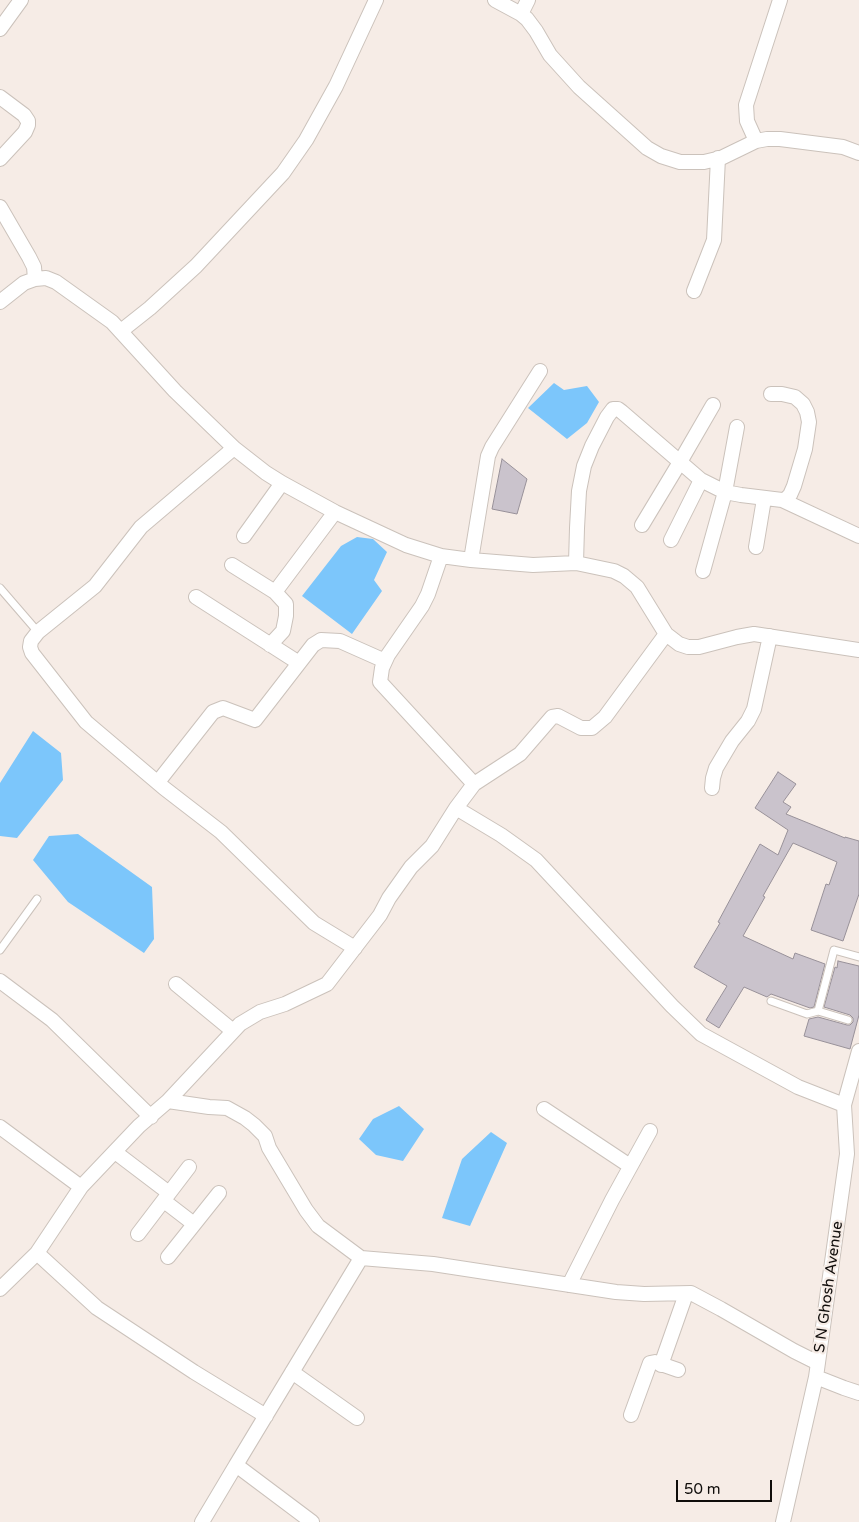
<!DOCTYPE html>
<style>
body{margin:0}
#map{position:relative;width:859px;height:1522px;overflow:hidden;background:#f6ece6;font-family:"Varela Round",sans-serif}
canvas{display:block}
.scale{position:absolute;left:676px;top:1480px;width:96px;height:22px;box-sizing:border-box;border:2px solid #100d0b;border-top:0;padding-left:6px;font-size:15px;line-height:18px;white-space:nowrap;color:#100d0b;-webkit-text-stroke:4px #f6ece6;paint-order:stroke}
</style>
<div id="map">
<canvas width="859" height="1522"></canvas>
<div class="scale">50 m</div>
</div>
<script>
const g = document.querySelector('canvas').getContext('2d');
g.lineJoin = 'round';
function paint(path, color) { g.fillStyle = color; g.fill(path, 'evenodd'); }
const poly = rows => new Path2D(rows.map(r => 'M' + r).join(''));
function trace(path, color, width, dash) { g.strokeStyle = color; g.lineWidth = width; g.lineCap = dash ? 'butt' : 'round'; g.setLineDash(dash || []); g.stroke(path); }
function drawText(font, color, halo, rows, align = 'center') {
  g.font = font + ' "Varela Round",sans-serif'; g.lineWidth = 4.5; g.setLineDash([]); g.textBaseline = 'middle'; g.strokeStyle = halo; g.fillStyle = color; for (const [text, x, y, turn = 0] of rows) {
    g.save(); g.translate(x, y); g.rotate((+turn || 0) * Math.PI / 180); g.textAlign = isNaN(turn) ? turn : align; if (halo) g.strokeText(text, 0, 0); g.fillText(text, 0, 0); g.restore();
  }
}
paint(poly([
 [554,383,564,390,587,386,599,402,587,423,567,439,528,408],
 [357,537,373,539,387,552,374,580,382,591,352,634,302,596,341,546],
 [33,731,61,753,63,780,17,838,0,836,0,783],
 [78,834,152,887,154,939,144,953,68,902,33,860,49,836],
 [399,1106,424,1129,403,1161,376,1155,359,1139,373,1119],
 [491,1132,507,1143,470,1226,442,1218,462,1159]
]), '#7cc6fb');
const building = poly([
 [502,459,527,479,517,514,492,509,502,459],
 [778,772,796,784,783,802,791,807,786,814,845,838,845,837,859,841,859,894,843,941,811,930,826,884,829,885,837,862,793,843,763,896,765,897,743,936,793,959,795,953,825,964,814,1007,810,1008,771,994,767,997,744,987,719,1028,706,1020,727,986,694,967,720,923,718,922,760,844,778,855,788,830,755,808,778,772],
 [838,961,859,966,859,1015,850,1049,804,1036,809,1019,818,1017,847,1025,850,1025,853,1022,853,1018,850,1015,824,1007,835,967,837,968,838,961]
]);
paint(building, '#cac3cc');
trace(building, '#989199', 1);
const service = poly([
 [0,588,38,632],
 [0,950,37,899],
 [771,1001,807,1014,818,1011,834,950,859,957],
 [818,1011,848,1020]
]);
const minor = poly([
 [495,0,521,14,527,19,536,31,550,55,579,87,647,148,661,156,680,162,704,162,721,158,756,141,767,139,780,139,843,147,859,153],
 [521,14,528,0],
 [0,29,21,0],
 [0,97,24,115,28,121,28,125,25,132,0,159],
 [756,141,747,121,746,105,780,0],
 [0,207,29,257,34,267,35,279],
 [694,291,714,240,718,158],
 [0,302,24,283,35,279,46,278,56,282,112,322,175,391,234,448,266,473,282,483,335,512,406,545,441,556,471,560,533,565,576,563,614,571,624,576,637,587,666,634,679,644,688,647,699,647,737,637,754,634,859,650],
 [121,331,150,308,196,266,283,173,306,140,336,86,376,0],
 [234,448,141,527,95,586,38,632,31,641,30,647,32,653,86,722,164,788,221,832,314,923,355,948],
 [782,500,859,536],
 [642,525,680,462,713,405],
 [244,536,282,483],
 [671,540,701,480],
 [756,547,764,499],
 [441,556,428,594,422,606,388,655,382,668,380,682,474,784,520,754,552,717,558,716,581,728,592,728,605,717,666,634],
 [471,560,488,456,492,447,540,371],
 [576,563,577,528,579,491,584,466,592,446,607,417,613,409,618,409,622,412,701,480,725,492,741,495,782,500,786,499,790,495,794,486,805,449,809,422,807,412,803,404,795,397,782,394,771,394],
 [232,565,275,592],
 [703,571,725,492,737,427],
 [196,597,299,663],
 [270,645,283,631,286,616,286,604,275,592,335,512],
 [158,782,213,712,223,708,255,720,313,645,321,640,340,641,385,661],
 [712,788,713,778,716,768,732,741,748,721,754,709,770,636],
 [456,808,501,835,536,860,672,1006,701,1034,798,1087,844,1105],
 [0,981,52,1020,151,1117],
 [176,984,233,1031],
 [544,1109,630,1166],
 [0,1127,81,1187],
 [115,1152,169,1193],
 [164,1201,194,1224],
 [138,1234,189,1167],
 [37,1253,97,1308,194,1372,266,1416],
 [168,1257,219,1193],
 [361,1258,318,1226,306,1210,269,1148,265,1136,254,1125,245,1118,227,1108,209,1107,168,1101,240,1024,260,1012,285,1004,327,984,380,915,389,898,411,867,432,846,456,808,474,784],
 [569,1285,612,1200,650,1131],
 [0,1289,37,1253,81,1187,139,1126,168,1101],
 [661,1365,686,1294],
 [292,1372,357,1418],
 [816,1377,844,1388,859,1393],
 [631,1415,650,1363,655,1362,678,1370],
 [202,1522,236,1465],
 [312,1522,236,1465,361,1258,433,1264,616,1292,644,1294,691,1293,721,1309,794,1351,818,1363],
 [783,1522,816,1377,847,1154,844,1105,859,1051]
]);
trace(service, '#cbc2bb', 9);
trace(minor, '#cbc2bb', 16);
trace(service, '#fff', 7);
trace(minor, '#fff', 14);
drawText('15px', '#100d0b', '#f6ece6', [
 ["S N Ghosh Avenue",829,1287,-82]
]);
</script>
